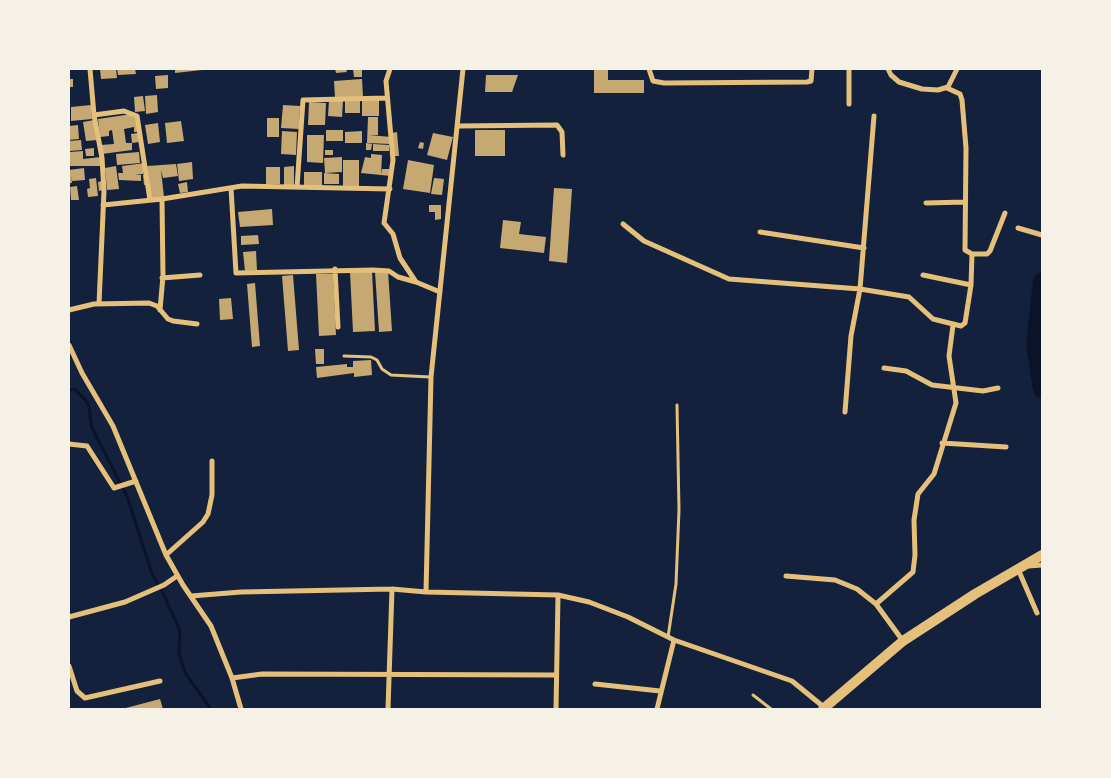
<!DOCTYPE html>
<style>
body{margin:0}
#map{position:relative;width:1111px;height:778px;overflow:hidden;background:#14213d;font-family:"DejaVu Sans",sans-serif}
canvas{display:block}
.frame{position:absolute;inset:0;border:70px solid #f6f1e7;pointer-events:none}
</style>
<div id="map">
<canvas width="1111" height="778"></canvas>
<div class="frame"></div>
</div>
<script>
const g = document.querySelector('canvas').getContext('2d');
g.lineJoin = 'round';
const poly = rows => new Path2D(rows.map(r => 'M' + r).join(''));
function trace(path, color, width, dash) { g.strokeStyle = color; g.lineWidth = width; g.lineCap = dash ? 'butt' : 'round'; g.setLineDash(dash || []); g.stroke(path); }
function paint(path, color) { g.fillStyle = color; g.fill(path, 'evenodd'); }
trace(poly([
 [69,390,75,389,88,403,92,428,127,496,152,574,163,593,180,631,179,653,185,673,211,709]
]), '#0b132b', 3);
trace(poly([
 [1042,281,1035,344,1042,389]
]), '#0b132b', 18);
paint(poly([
 [100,69,116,69,117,78,101,79],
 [117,69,135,69,136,74,118,75],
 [175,69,202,69,202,70,175,73],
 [335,69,346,69,347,72,336,73],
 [353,69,362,69,362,77,354,77],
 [594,69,608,69,608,80,644,80,644,93,594,93],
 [168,75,168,88,156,89,155,76],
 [486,75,518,75,512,92,485,92],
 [69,79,73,79,73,87,69,87],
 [362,79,363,97,335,98,334,81],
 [157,95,158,112,146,114,145,96],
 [143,96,145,111,135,112,134,97],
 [345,99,360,99,360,113,345,113],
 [329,100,343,100,342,117,328,116],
 [362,100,379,100,379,116,362,116],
 [309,102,326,103,325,125,308,125],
 [91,105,92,119,71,121,71,107],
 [283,105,300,106,299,129,281,128],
 [132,114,132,117,137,117,139,132,134,132,134,127,124,129,126,143,132,143,132,150,102,154,101,145,114,144,112,130,109,131,109,136,100,137,98,119],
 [368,117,378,117,378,135,369,135,391,137,390,144,367,143],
 [267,118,279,118,279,137,267,137],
 [94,120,97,140,86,141,83,122],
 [181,121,184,141,167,143,165,123],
 [158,123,160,142,148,144,145,125],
 [78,125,79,139,69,140,69,126],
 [326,130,343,130,343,141,326,141],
 [475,130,505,130,505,156,475,156],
 [282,131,297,132,296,155,281,154],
 [362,131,362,143,345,143,345,132],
 [397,132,399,156,393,156,392,133],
 [138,133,139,142,132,143,131,134],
 [433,133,453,137,447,160,427,155],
 [307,135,324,135,323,163,307,162],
 [81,140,82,150,69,151,69,141],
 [420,142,424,143,423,149,418,148],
 [366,143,372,144,371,150,366,150],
 [373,144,389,145,389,151,373,151],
 [94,148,94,156,86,156,85,149],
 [325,150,333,150,333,155,325,155],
 [83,151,83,159,101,157,102,166,69,166,69,152],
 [139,152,140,163,117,165,116,154],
 [371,154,382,155,381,175,361,173,365,157,371,158],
 [342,157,342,172,325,173,324,158],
 [343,160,359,160,359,187,343,186],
 [408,160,434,165,430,193,403,189],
 [192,162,193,179,179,181,177,164],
 [145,163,143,174,135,175,141,175,141,181,119,180,118,173,123,173,122,166],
 [176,164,178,176,163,178,161,170,164,197,151,199,149,184,144,185,143,175,147,175,149,181,147,166],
 [116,166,119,189,107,190,105,168],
 [294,166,294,185,284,185,284,167],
 [266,167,280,167,280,184,266,184],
 [84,168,85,180,72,181,71,175,72,183,69,183,69,170],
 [382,169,392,169,391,176,381,175],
 [304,172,322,172,322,186,304,186],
 [324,173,339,174,339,184,324,184],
 [96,178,98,196,88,197,87,189,90,188,89,179],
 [434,178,444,179,442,195,431,194],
 [102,181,103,190,99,191,98,182],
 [187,182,188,192,180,193,178,184],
 [77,186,79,200,71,200,70,187],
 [554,188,572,189,567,263,549,261],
 [429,205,441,205,441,219,435,220,435,212,429,212],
 [272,209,273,225,240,227,238,212],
 [503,220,521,222,519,234,546,237,544,253,500,248],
 [258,235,259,244,241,245,241,236],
 [256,251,257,270,245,271,243,252],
 [372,271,375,331,353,332,350,272],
 [388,271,392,331,379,332,375,272],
 [316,274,333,274,336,335,319,336],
 [293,275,299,350,288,351,282,276],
 [255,283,260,346,252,347,247,284],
 [231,298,233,319,220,320,219,299],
 [315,349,324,349,324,364,316,364],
 [371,360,372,375,354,377,354,373,317,378,316,367,347,364,347,367,353,367,353,361],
 [160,699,163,709,122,709]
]), '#c6a872');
trace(poly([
 [344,356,371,357,377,360,382,369,391,375,430,377],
 [668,637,676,584,679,510,677,405],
 [753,695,771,709]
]), '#e5c07b', 3);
trace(poly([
 [90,69,94,115,102,158,104,191,99,304],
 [390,69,386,81,393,160,384,223,393,234,400,258,416,282,440,292],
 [649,69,653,81,664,83,807,82,811,81,812,69],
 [888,69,891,75,899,82,922,89,938,90,948,87,957,69],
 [947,88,960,94,962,100,966,148,965,250,972,254,987,254,990,251,1005,213],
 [849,104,849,69],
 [94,115,124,111,137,116,150,200],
 [458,126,557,125,562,132,563,155],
 [297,187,303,100,387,98],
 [231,188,236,273,373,270,389,271,398,277,416,282],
 [926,203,965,202],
 [103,205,162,199,242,186,390,189],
 [623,224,644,241,729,279,860,289,909,297,933,319,961,326,965,323,971,285,972,254],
 [1018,228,1042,235],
 [760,232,864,248],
 [335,269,338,327],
 [923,275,971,285],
 [162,278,200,275],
 [69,310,94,304,149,303,157,306,168,319,173,321,197,324],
 [160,310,163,276,162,199],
 [69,345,82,373,113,426,166,555,183,585,211,626,232,678,241,709],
 [884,368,906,371,932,385,983,391,998,388],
 [845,412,851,336,860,289,874,116],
 [942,443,1006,447],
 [69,444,87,446,114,488,136,481],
 [166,555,203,522,208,514,212,495,212,461],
 [1028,566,1042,565],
 [1018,569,1037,613],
 [786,576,835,580,857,589,876,604,903,641],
 [426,592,431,377,463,69],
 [191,596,241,592,392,589,426,592,558,595,589,602,628,617,674,640,792,681,825,708],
 [876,604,913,572,915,555,914,520,918,494,934,474,956,403,949,356,953,325],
 [69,617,125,602,164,585,177,576],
 [69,666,77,691,85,698,160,681],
 [232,678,262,674,555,675],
 [595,684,660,691],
 [388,709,392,589],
 [556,709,558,595],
 [657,709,674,640]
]), '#e5c07b', 5);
trace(poly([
 [823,709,903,641,975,594,1042,555]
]), '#e5c07b', 10);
</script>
